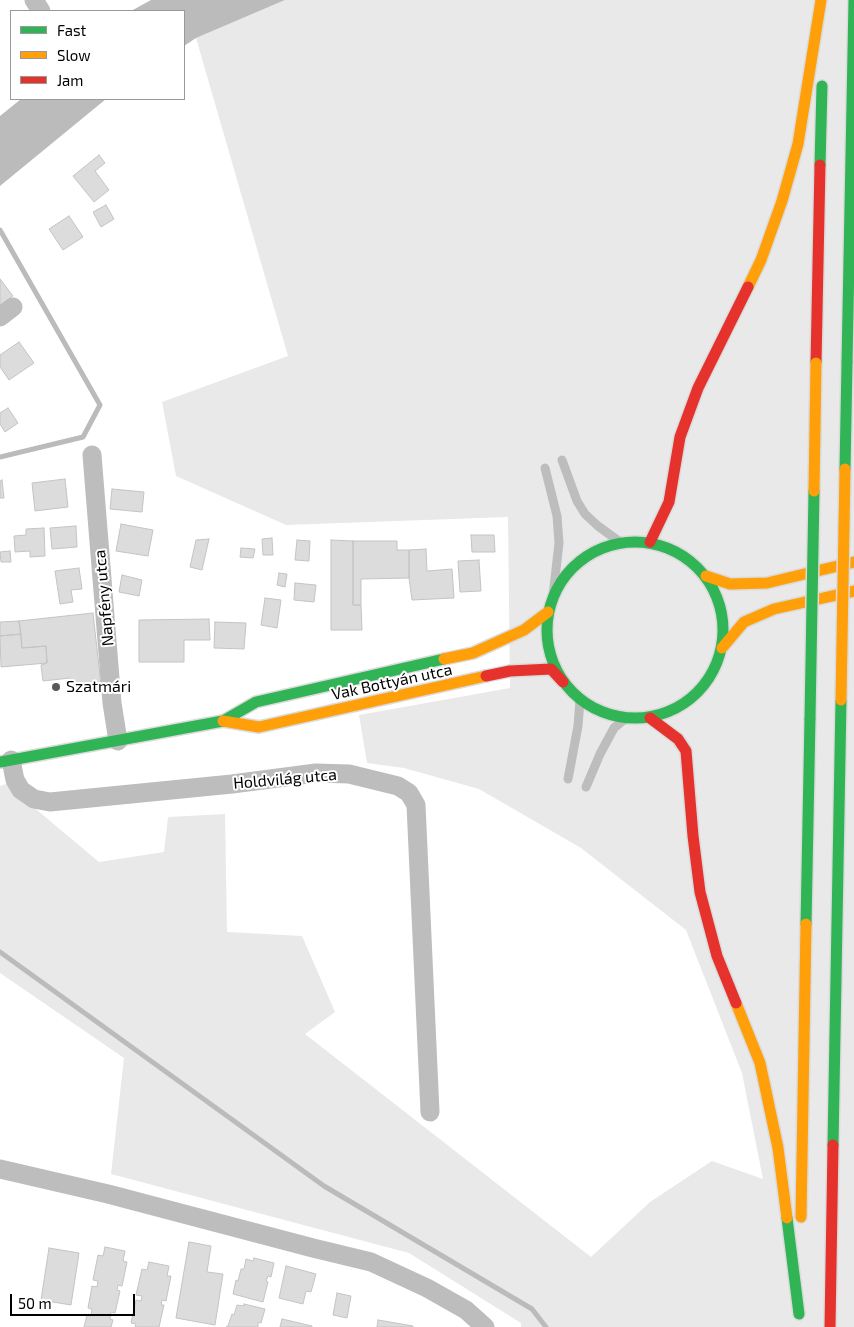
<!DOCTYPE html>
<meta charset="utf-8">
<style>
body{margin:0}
#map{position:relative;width:854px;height:1327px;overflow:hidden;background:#fff;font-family:"Exo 2",sans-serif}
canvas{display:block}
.legend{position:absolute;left:10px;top:10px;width:175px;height:90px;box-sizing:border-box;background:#fff;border:1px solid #999;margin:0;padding:6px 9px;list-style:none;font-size:15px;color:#000}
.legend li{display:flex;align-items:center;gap:10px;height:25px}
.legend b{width:25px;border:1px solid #999}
.scale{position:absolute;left:10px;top:1294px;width:125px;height:22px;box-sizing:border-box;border:2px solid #000;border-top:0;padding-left:6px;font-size:15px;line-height:18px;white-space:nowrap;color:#000;-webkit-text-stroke:4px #fff;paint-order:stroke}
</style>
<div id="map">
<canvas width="854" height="1327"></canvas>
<ul class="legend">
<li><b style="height:6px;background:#30b455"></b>Fast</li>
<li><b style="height:6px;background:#ff9f0a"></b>Slow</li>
<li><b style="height:6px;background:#e5322d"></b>Jam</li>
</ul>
<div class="scale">50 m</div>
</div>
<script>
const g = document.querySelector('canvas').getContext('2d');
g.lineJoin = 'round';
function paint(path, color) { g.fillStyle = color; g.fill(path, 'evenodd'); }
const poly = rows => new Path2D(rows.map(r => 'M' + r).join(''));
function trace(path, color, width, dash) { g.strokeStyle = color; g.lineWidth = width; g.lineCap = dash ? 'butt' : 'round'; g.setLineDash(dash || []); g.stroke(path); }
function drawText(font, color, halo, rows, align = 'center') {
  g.font = font + ' "Exo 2",sans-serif'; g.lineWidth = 4; g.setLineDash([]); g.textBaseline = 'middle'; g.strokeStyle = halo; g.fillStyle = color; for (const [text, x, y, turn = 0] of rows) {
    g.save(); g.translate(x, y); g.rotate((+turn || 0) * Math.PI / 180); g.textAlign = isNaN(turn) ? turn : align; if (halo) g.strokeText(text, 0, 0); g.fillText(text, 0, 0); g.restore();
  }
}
paint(poly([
 [285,0,854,0,854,1327,521,1327,521,1323,409,1253,111,1174,124,1058,0,973,0,786,6,784,99,862,164,852,168,817,225,814,227,932,302,936,335,1012,305,1034,591,1257,650,1202,712,1161,763,1179,742,1073,686,930,581,848,479,789,404,768,367,763,359,715,510,688,508,517,286,525,176,476,162,402,288,356,196,38]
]), '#e9e9e9');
paint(poly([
 [151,0,285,0,196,38,184,46,184,11,131,11],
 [21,99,106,99,0,186,0,116]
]), '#bbb');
trace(poly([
 [0,230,100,405,83,437,0,457],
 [0,952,324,1186,532,1309,546,1327]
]), '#bbb', 5);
const building = poly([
 [99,155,105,163,95,171,109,190,94,202,73,176,99,155],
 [106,205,114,219,101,227,93,212,106,205],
 [69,216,83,237,63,250,49,229,69,216],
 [0,279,13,296,0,305,0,279],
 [19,342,34,363,9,380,0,367,0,355,19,342],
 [8,408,18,423,5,432,0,424,0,413,8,408],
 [65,479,68,507,35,511,32,483,65,479],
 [2,480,4,498,0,498,0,481,2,480],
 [112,489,144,492,142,512,110,509,112,489],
 [121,524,153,530,148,556,116,551,121,524],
 [76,526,77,547,52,549,50,528,76,526],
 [44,528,45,556,30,557,30,551,15,552,14,536,26,535,26,529,44,528],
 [471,535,494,535,495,552,472,552,471,535],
 [272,538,273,555,263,555,262,539,272,538],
 [209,539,202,570,190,567,196,540,209,539],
 [297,540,310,541,309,561,295,560,297,540],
 [331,540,353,541,353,605,361,605,362,630,331,630,331,540],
 [353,541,397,541,397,550,409,550,409,578,361,579,361,605,353,605,353,541],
 [241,548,255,549,253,558,240,557,241,548],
 [426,549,427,571,452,569,454,598,412,600,409,578,409,550,426,549],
 [10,551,11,562,1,562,0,552,10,551],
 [479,560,481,591,460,592,458,561,479,560],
 [79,568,82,589,71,590,73,602,60,604,55,571,79,568],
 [279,573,287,574,285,587,277,585,279,573],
 [122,575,142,580,139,596,119,592,122,575],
 [295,583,316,585,314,602,294,600,295,583],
 [265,598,281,600,277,628,261,625,265,598],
 [93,613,101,685,75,688,70,678,43,681,41,665,47,663,46,646,22,648,19,621,93,613],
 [209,619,210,640,184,640,184,662,139,662,139,620,209,619],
 [19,621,21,634,0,636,0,622,19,621],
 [215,622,246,623,244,649,214,648,215,622],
 [21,634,22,648,46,646,47,663,1,667,0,636,21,634],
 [189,1242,211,1246,207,1272,223,1274,215,1325,176,1318,189,1242],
 [105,1247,125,1251,123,1261,127,1262,122,1286,118,1285,117,1290,120,1291,115,1313,111,1312,110,1319,113,1320,111,1327,84,1327,87,1315,91,1316,92,1309,88,1308,92,1286,97,1287,98,1281,93,1280,98,1255,103,1256,105,1247],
 [49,1248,79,1253,71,1305,41,1300,49,1248],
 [254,1258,274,1263,271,1277,268,1276,266,1281,268,1282,263,1302,233,1294,236,1280,238,1281,241,1269,244,1269,246,1259,253,1261,254,1258],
 [149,1262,169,1266,167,1276,171,1276,166,1301,162,1300,161,1305,164,1305,159,1327,135,1327,136,1324,131,1323,136,1300,141,1301,142,1296,136,1295,142,1269,147,1270,149,1262],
 [286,1266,316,1274,311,1292,306,1291,303,1304,279,1298,286,1266],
 [337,1293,351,1296,347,1318,333,1315,337,1293],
 [244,1304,265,1309,261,1323,258,1322,258,1327,226,1327,228,1326,232,1314,234,1315,237,1305,244,1306,244,1304],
 [282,1319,312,1326,312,1327,280,1327,282,1319],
 [378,1320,413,1326,413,1327,377,1327,378,1320]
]);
paint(building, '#dcdcdc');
trace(building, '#c4c4c4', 1);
const fast = poly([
 [820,165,822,86],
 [847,363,854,0],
 '547 630a88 88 0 1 1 176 0a88 88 0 1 1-176 0Z',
 [0,762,223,721,256,702,444,659],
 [806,924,810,718],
 [833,1145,841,700],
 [787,1218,799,1314]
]);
const slow = poly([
 [748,287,761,260,782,201,798,144,821,0],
 [706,576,730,584,767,583,854,562],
 [722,648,744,622,774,609,854,591],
 [444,659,473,653,524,630,548,612],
 [223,721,259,727,486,676],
 [736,1003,760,1063,778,1148,787,1218],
 [801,1217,806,924]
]);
const jam = poly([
 [816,363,820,165],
 [650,542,669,502,680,437,698,388,748,287],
 [486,676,510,671,551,669,563,682],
 [650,718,678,739,686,751,693,836,700,892,717,956,736,1003],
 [830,1327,833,1145]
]);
trace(fast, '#dbdbdb', 14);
trace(slow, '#dbdbdb', 14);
trace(jam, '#dbdbdb', 14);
trace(poly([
 [562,460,577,501,585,514,598,526,620,542],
 [545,468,557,516,559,543,553,596],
 [568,779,578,726,580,700],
 [586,787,600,754,614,728,626,718]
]), '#bdbdbd', 9);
trace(poly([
 [34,0,41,11],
 [0,317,13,307],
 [92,455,112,703,118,741],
 [11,760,15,780,21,790,34,799,50,802,232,784,316,773,349,774,398,786,409,793,416,805,430,1112],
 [0,1169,108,1194,313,1248,371,1262,427,1288,466,1310,485,1327]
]), '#bdbdbd', 19);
trace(fast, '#30b455', 11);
trace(slow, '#ff9f0a', 11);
trace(jam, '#e5322d', 11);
const fastBridge = poly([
 [845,469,847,363],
 [810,718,814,491]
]);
const slowBridge = poly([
 [814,491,816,363],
 [841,700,845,469]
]);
trace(fastBridge, '#dbdbdb', 14, []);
trace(slowBridge, '#dbdbdb', 14, []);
trace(fastBridge, '#30b455', 11);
trace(slowBridge, '#ff9f0a', 11);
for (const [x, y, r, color] of [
 [56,687,5,"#595959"]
]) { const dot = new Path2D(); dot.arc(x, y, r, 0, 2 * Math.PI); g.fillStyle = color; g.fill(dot); trace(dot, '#fff', 2); }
drawText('16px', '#000', '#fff', [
 ["Napfény utca",104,598,-95],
 ["Vak Bottyán utca",392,682,-12],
 ["Holdvilág utca",285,779,-5]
]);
drawText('16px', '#000', '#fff', [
 ["Szatmári",66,687]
], 'left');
</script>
